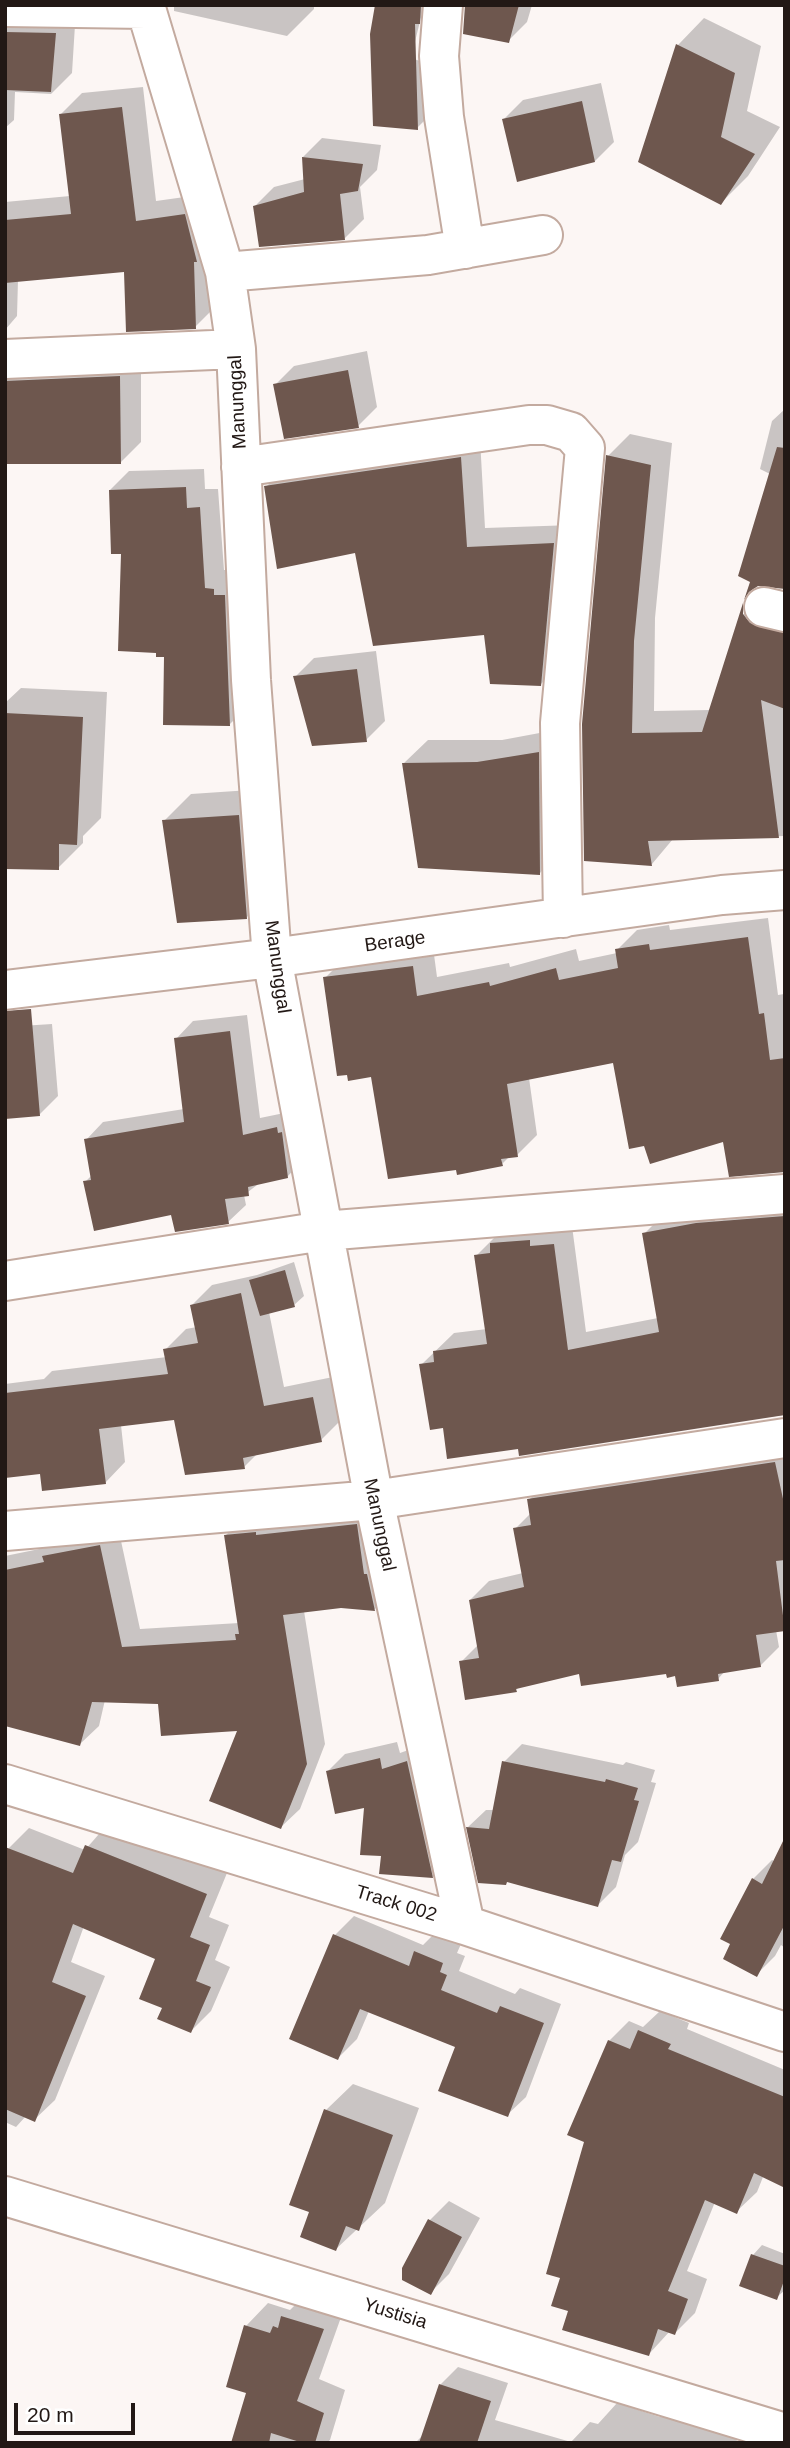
<!DOCTYPE html>
<style>
body{margin:0}
#map{position:relative;width:790px;height:2448px;overflow:hidden;background:#fcf6f4;font-family:Helvetica,sans-serif}
canvas{display:block}
.frame{position:absolute;inset:0;border:7px solid #221815;pointer-events:none}
.scale{position:absolute;left:14px;top:2403px;width:121px;height:32px;box-sizing:border-box;border:4px solid #221815;border-top:0;padding-left:9px;font-size:21px;line-height:24px;white-space:nowrap;color:#221815;-webkit-text-stroke:5px #fff;paint-order:stroke}
</style>
<div id="map">
<canvas width="790" height="2448"></canvas>
<div class="frame"></div>
<div class="scale">20 m</div>
</div>
<script>
const g = document.querySelector('canvas').getContext('2d');
g.lineJoin = 'round';
function paint(path, color) { g.fillStyle = color; g.fill(path, 'evenodd'); }
const poly = rows => new Path2D(rows.map(r => 'M' + r).join(''));
function trace(path, color, width, dash) { g.strokeStyle = color; g.lineWidth = width; g.lineCap = dash ? 'butt' : 'round'; g.setLineDash(dash || []); g.stroke(path); }
function drawText(font, color, halo, rows, align = 'center') {
  g.font = font + ' Helvetica,sans-serif'; g.lineWidth = 7; g.setLineDash([]); g.textBaseline = 'middle'; g.strokeStyle = halo; g.fillStyle = color; for (const [text, x, y, turn = 0] of rows) {
    g.save(); g.translate(x, y); g.rotate((+turn || 0) * Math.PI / 180); g.textAlign = isNaN(turn) ? turn : align; if (halo) g.strokeText(text, 0, 0); g.fillText(text, 0, 0); g.restore();
  }
}
paint(poly([
 [5,5,76,9,72,73,51,94,15,92,14,120,5,128],
 [174,5,314,5,314,9,287,36,174,11],
 [377,5,424,5,411,58,435,66,436,109,417,128],
 [466,5,532,5,527,22,508,41],
 [704,18,761,46,747,111,780,127,748,176,721,203,640,161,678,45],
 [601,83,614,142,595,161,504,119,523,100],
 [143,87,156,201,206,194,216,306,195,327,125,270,18,280,17,316,5,330,5,202,70,196,61,114,82,93],
 [322,138,381,145,377,170,360,187,364,219,345,238,255,206,274,187,305,179,303,157],
 [5,343,141,356,141,442,120,463,5,462],
 [367,351,377,407,358,426,275,385,294,366],
 [785,409,785,588,770,474,760,469,772,421],
 [630,434,672,443,655,618,654,711,710,710,740,618,762,596,785,607,785,836,673,839,652,864,586,859,608,456],
 [480,439,485,528,573,525,560,665,541,684,486,633,356,551,266,487,285,468],
 [204,469,205,489,218,489,224,570,232,570,249,705,230,724,165,656,123,552,110,490,129,471],
 [376,651,385,721,366,740,295,677,314,658],
 [21,688,107,692,101,818,83,836,83,843,58,868,5,867,5,703],
 [561,729,563,849,540,873,404,763,428,740,502,740],
 [265,789,273,891,246,918,164,821,191,794],
 [768,918,778,995,784,994,785,1003,785,1170,724,1140,614,1061,529,1078,537,1135,517,1155,510,1156,502,1164,458,1168,372,1075,325,978,345,958,433,947,437,977,509,963,510,967,576,949,579,961,617,953,617,950,637,930,669,925,670,930],
 [247,1015,260,1118,294,1111,304,1159,287,1177,261,1182,244,1195,246,1205,228,1222,173,1213,85,1182,92,1175,86,1140,103,1122,184,1109,176,1039,193,1021],
 [52,1024,58,1096,39,1115,5,1027],
 [713,1206,715,1221,785,1213,785,1415,520,1447,445,1426,421,1365,454,1333,487,1329,476,1256,495,1237,511,1225,572,1226,586,1332,658,1318,644,1234,663,1215],
 [294,1262,304,1296,294,1305,269,1312,284,1387,333,1377,341,1420,321,1440,258,1453,244,1467,176,1418,121,1425,125,1462,105,1483,42,1472,5,1476,5,1384,44,1379,52,1371,167,1357,165,1350,186,1329,197,1327,192,1305,212,1285,257,1275],
 [785,1445,785,1629,776,1630,779,1647,760,1666,725,1671,718,1679,667,1672,581,1671,520,1686,516,1690,461,1662,479,1644,470,1600,489,1581,523,1573,515,1529,531,1513,529,1500,547,1481],
 [375,1506,393,1591,375,1609,341,1606,304,1611,325,1744,300,1809,281,1827,240,1729,160,1703,105,1700,99,1726,80,1744,5,1724,5,1556,54,1546,118,1527,140,1629,239,1623,226,1535,245,1516],
 [397,1742,400,1753,425,1744,449,1859,432,1877,382,1855,366,1806,328,1771,345,1754],
 [522,1744,623,1765,626,1762,655,1770,651,1782,656,1783,638,1842,625,1855,616,1887,598,1905,468,1827,486,1810,494,1810,504,1762],
 [106,1826,227,1873,209,1917,229,1925,215,1960,230,1967,211,2011,191,2031,164,2007,157,1958,84,1926,71,1962,105,1976,55,2100,34,2120,26,2116,16,2127,5,2122,5,1858,9,1848,29,1828,85,1850],
 [772,1860,781,1865,785,1861,785,1948,781,1945,775,1956,756,1975,732,1943,753,1879],
 [354,1916,423,1945,434,1934,461,1944,457,1953,465,1956,459,1971,515,1994,520,1988,561,2004,526,2097,507,2115,457,2046,369,2011,357,2039,338,2058,335,1935],
 [660,2011,689,2023,687,2029,785,2070,785,2186,763,2177,757,2192,737,2211,715,2202,687,2271,707,2279,695,2313,675,2333,670,2331,649,2354,570,2310,562,2277,586,2141,609,2041,629,2021,643,2027],
 [353,2084,419,2108,385,2203,336,2249,312,2211,326,2110],
 [449,2201,480,2218,449,2274,430,2293,430,2220],
 [762,2245,785,2254,785,2290,776,2298,753,2255],
 [305,2295,345,2306,319,2379,345,2390,330,2440,327,2443,233,2443,248,2392,228,2386,246,2326,268,2303,290,2310],
 [458,2367,508,2383,495,2420,571,2442,590,2422,598,2424,617,2403,660,2417,671,2406,740,2429,736,2443,415,2443,424,2434,440,2385]
]), '#0003');
paint(poly([
 [375,5,421,5,420,24,415,24,418,130,373,126,370,34],
 [465,5,519,5,509,43,463,34],
 [5,32,56,33,51,92,5,90],
 [676,44,735,73,721,137,755,154,721,205,638,162],
 [582,101,595,162,517,182,502,119],
 [122,107,136,221,185,214,197,262,194,262,196,329,126,332,124,272,5,283,5,220,71,214,59,114],
 [302,157,363,164,358,191,340,194,345,240,259,247,253,206,304,192],
 [348,370,359,428,284,439,273,384],
 [120,376,121,464,5,464,5,381],
 [777,447,785,448,785,589,758,586,749,592,744,600,750,582,738,576],
 [606,455,651,465,634,641,632,733,702,732,743,603,743,614,750,623,785,633,785,709,761,700,779,838,648,841,652,866,584,861,582,724],
 [461,457,467,547,554,543,541,686,490,684,484,635,373,646,355,553,277,569,264,486],
 [186,487,187,508,200,507,205,588,214,589,214,595,225,595,230,726,163,725,164,657,156,657,156,653,118,651,121,554,111,554,109,490],
 [357,669,367,742,312,746,293,676],
 [5,713,83,717,77,845,59,844,59,870,5,869],
 [539,752,540,875,418,868,402,763,477,762],
 [239,815,247,919,177,923,162,820],
 [748,937,759,1014,764,1013,770,1060,785,1058,785,1172,729,1177,723,1142,650,1164,644,1146,629,1149,613,1063,507,1084,518,1157,501,1159,503,1166,457,1175,456,1170,388,1179,371,1077,348,1081,347,1075,337,1076,323,977,413,966,417,996,489,982,490,986,556,968,559,980,618,968,615,949,649,944,650,950],
 [31,1009,40,1116,5,1119,5,1011],
 [230,1031,243,1135,277,1127,278,1133,282,1132,288,1178,248,1187,249,1196,225,1199,229,1224,175,1232,171,1215,94,1231,83,1181,91,1180,84,1139,184,1122,174,1038],
 [785,1216,785,1415,519,1456,518,1449,447,1459,443,1428,430,1430,419,1364,434,1362,433,1351,487,1344,474,1255,490,1253,490,1243,530,1240,530,1246,554,1244,568,1350,659,1332,642,1233,696,1223],
 [285,1270,295,1307,260,1316,249,1280],
 [241,1293,264,1406,313,1397,322,1442,243,1458,245,1469,185,1475,174,1420,99,1429,106,1484,42,1491,40,1474,5,1478,5,1393,168,1374,163,1349,198,1343,190,1305],
 [775,1462,785,1508,785,1560,776,1561,785,1631,756,1635,761,1667,718,1674,719,1681,677,1687,675,1676,667,1678,666,1674,581,1686,579,1674,516,1689,517,1692,465,1700,459,1661,479,1658,469,1600,524,1587,513,1528,531,1525,527,1499],
 [357,1524,364,1574,367,1574,375,1611,341,1608,283,1615,307,1764,281,1829,209,1801,237,1731,161,1736,158,1704,92,1702,80,1746,5,1726,5,1570,44,1562,42,1556,100,1545,122,1647,236,1640,235,1634,239,1634,224,1535,256,1532,256,1535],
 [380,1758,382,1769,407,1761,433,1878,379,1874,381,1856,360,1855,364,1808,335,1814,326,1771],
 [502,1761,605,1782,606,1779,638,1788,634,1800,639,1801,621,1862,612,1860,598,1907,507,1882,506,1885,478,1883,466,1827,489,1829],
 [785,1837,785,1924,757,1977,723,1959,730,1944,720,1939,752,1878,762,1884],
 [85,1845,207,1894,190,1937,210,1945,196,1981,211,1987,191,2033,157,2019,162,2008,139,1999,155,1959,73,1924,52,1982,86,1996,35,2122,5,2109,5,1847,73,1873],
 [333,1934,409,1966,414,1951,443,1963,440,1972,447,1975,441,1990,497,2013,500,2006,544,2023,508,2117,438,2091,455,2047,360,2009,338,2060,289,2039],
 [638,2030,671,2044,668,2049,785,2097,785,2188,754,2173,737,2214,705,2200,668,2291,688,2299,675,2335,658,2329,649,2356,562,2330,568,2311,551,2306,560,2278,546,2274,584,2142,567,2135,608,2040,630,2049],
 [324,2109,393,2135,359,2231,346,2226,336,2251,300,2237,309,2212,289,2205],
 [428,2219,462,2237,431,2295,402,2280,402,2268],
 [751,2254,785,2266,785,2278,777,2300,739,2286],
 [281,2316,324,2329,297,2401,324,2413,315,2443,303,2443,271,2433,269,2443,231,2443,246,2393,226,2387,244,2325,270,2333,273,2326,278,2328],
 [439,2384,491,2401,477,2443,419,2443]
]), '#6e574e');
const street = poly([
 [145,5,225,272,236,349,251,680,272,958,374,1500,465,1925],
 [443,5,439,56,444,117,465,249],
 [5,7,146,9],
 [225,272,428,255,543,235],
 [5,359,236,349],
 [241,467,529,425,547,425,571,432,585,448,560,723,563,918],
 [764,607,785,612],
 [5,990,272,958,722,895,785,890],
 [5,1281,323,1231,785,1194],
 [5,1531,374,1500,785,1438],
 [5,1784,465,1925,785,2032],
 [5,2196,785,2433]
]);
trace(street, '#c3aa9f', 42);
trace(street, '#fff', 38);
drawText('19px', '#221815', '#fff', [
 ["Manunggal",238,402,-93],
 ["Berage",395,942,-8],
 ["Manunggal",277,967,82],
 ["Manunggal",379,1525,78],
 ["Track 002",396,1904,17],
 ["Yustisia",395,2314,17]
]);
</script>
